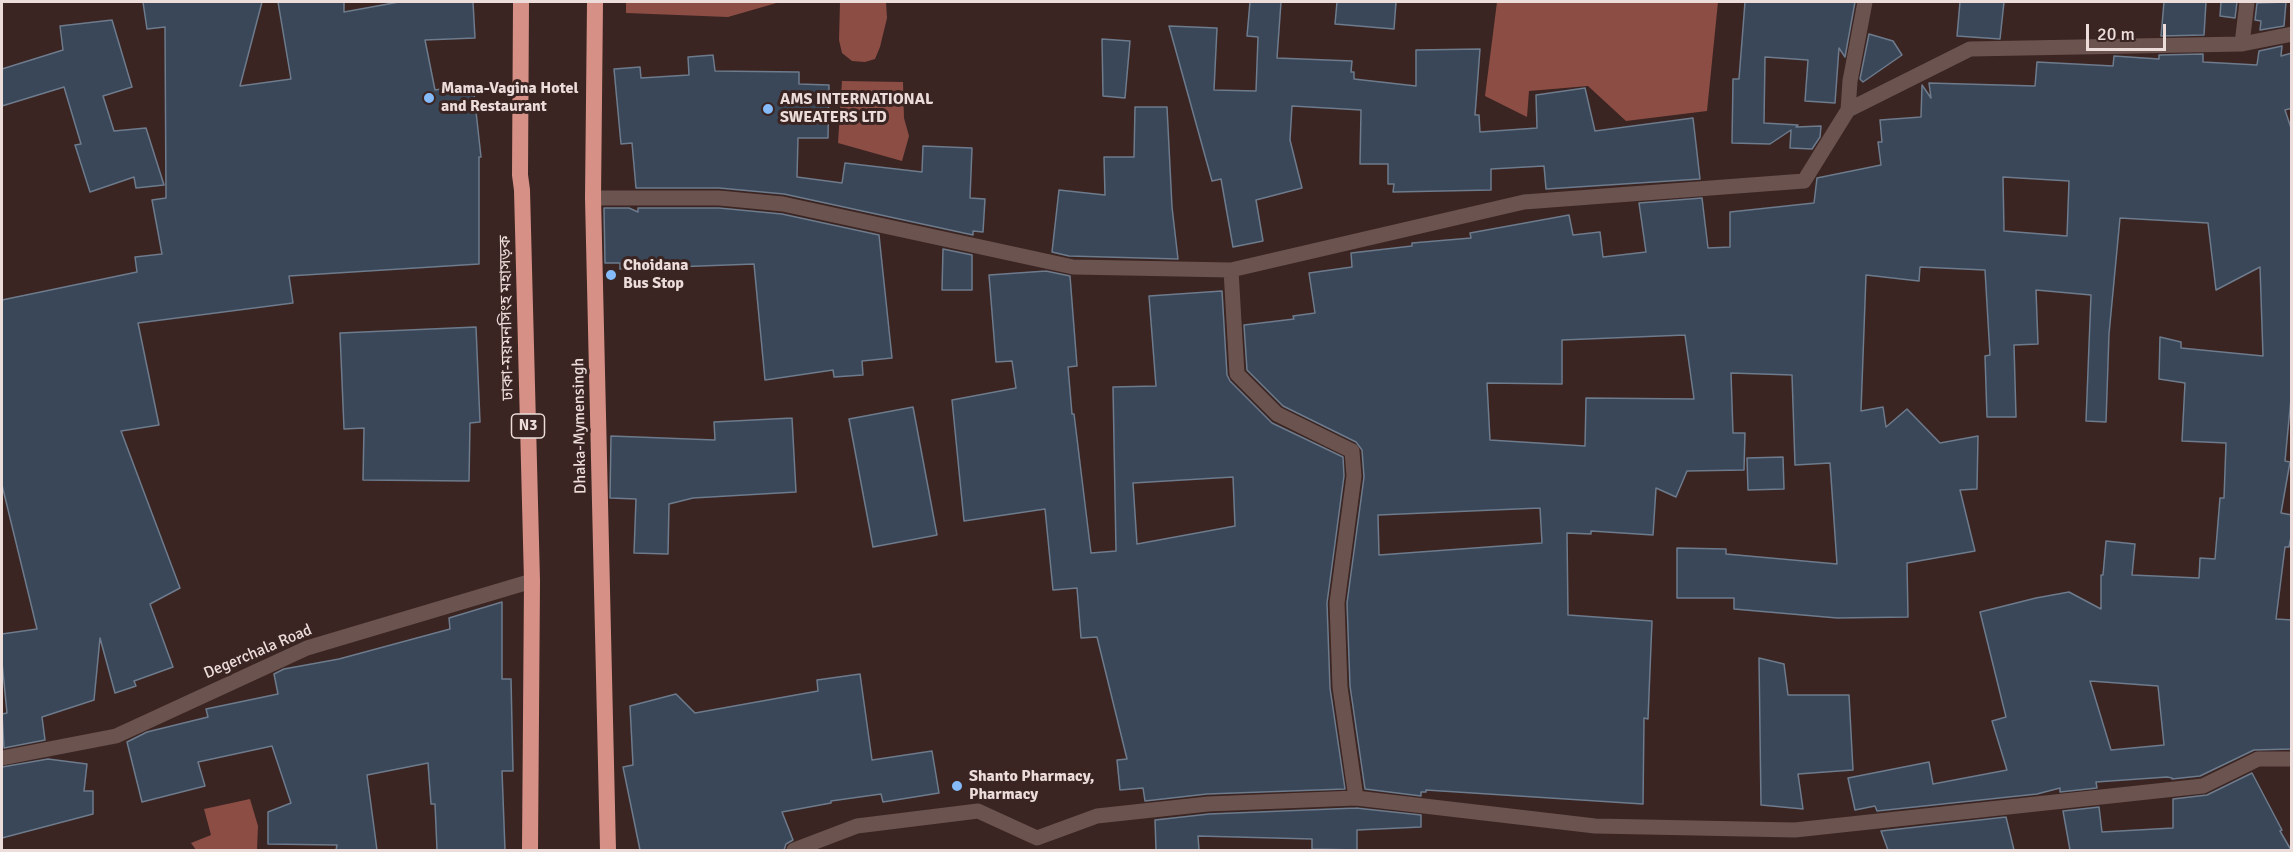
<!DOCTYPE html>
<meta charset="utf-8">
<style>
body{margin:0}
#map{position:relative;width:2293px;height:852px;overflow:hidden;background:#3a2522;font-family:Signika,sans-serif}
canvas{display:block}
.frame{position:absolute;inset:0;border:3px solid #ecdddb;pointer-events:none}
.scale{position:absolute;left:2086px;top:24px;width:80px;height:27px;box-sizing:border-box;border:3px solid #ecdddb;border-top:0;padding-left:8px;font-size:18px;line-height:21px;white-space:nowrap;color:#ecdddb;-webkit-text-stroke:4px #3a2522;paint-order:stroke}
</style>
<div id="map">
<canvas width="2293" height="852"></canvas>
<div class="frame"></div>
<div class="scale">20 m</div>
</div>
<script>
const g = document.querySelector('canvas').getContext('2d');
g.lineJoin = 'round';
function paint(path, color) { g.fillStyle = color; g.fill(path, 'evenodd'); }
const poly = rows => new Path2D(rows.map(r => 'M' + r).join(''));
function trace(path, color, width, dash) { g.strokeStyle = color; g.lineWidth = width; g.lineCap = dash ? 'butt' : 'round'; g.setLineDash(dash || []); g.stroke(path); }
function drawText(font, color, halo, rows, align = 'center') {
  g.font = font + ' Signika,"Noto Sans Bengali",sans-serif'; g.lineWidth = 6; g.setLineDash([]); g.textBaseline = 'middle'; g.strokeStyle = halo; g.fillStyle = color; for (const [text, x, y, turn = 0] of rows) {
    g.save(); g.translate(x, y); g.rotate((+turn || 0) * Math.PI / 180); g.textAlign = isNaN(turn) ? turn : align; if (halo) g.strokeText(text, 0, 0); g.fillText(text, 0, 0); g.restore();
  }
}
paint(poly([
 [626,2,780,2,728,17,626,13],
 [840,2,886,2,887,18,880,47,875,59,865,62,852,61,842,53,839,40],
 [1497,2,1718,2,1707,111,1626,121,1588,86,1529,91,1527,117,1485,96],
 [842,81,903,82,904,118,909,136,902,161,838,143],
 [250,799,258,826,257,850,196,850,191,843,211,835,204,809]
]), '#8c4d45');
const building = poly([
 [143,2,262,2,240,86,291,79,278,2,344,2,344,12,399,2,473,2,475,38,425,40,435,90,473,84,481,157,479,157,479,264,289,276,293,303,138,323,159,425,121,431,180,588,150,604,173,667,134,681,136,686,115,693,100,638,94,700,42,717,45,740,4,748,2,714,7,713,2,662,2,634,37,629,2,485,2,300,137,272,135,257,162,254,152,200,166,198,165,27,147,29,143,2],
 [1250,2,1281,2,1277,58,1352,61,1351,72,1354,72,1354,79,1416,86,1416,50,1480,49,1475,115,1479,115,1480,132,1537,128,1536,95,1585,88,1595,131,1693,118,1700,179,1546,189,1544,166,1491,169,1491,190,1393,192,1394,184,1388,184,1388,164,1360,164,1361,110,1292,106,1290,140,1302,188,1256,200,1263,241,1233,247,1221,179,1212,181,1169,26,1217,28,1214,90,1256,91,1258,37,1247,36,1250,2],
 [1337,2,1396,2,1394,29,1335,24,1337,2],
 [1745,2,1855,2,1845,57,1839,48,1835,103,1805,101,1808,60,1765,57,1764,123,1798,125,1796,127,1821,126,1820,137,1812,149,1790,148,1791,130,1770,144,1732,143,1733,79,1739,79,1745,2],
 [1960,2,2004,2,2000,39,1957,36,1960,2],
 [2164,2,2206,2,2204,35,2161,36,2164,2],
 [2221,2,2237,2,2235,18,2220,16,2221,2],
 [2257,3,2286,2,2284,26,2260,30,2261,21,2255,20,2257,3],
 [112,20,132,87,103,96,114,131,146,128,164,185,136,188,134,177,90,192,75,145,81,144,64,87,2,106,2,69,63,50,60,26,112,20],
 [1869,34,1893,41,1902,55,1863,82,1860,79,1869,34],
 [1102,39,1130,41,1125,98,1103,96,1102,39],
 [2282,46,2281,56,2292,53,2292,108,2285,110,2292,131,2292,388,2285,461,2290,462,2281,513,2292,515,2292,532,2289,547,2285,547,2276,619,2292,620,2292,749,2254,750,2200,776,2172,779,2172,778,2167,777,2096,782,2097,788,2060,792,2060,788,2037,794,1877,811,1875,806,1855,810,1848,778,1929,762,1933,784,2007,770,1992,721,2006,717,1980,612,2036,598,2069,592,2101,609,2101,575,2103,575,2106,541,2135,544,2132,575,2199,578,2200,558,2215,559,2220,498,2224,498,2226,443,2182,441,2185,383,2159,379,2160,337,2181,342,2181,348,2263,356,2260,267,2216,290,2208,223,2120,218,2109,334,2106,422,2086,421,2091,295,2036,290,2038,344,2014,345,2016,417,1987,417,1985,356,1990,355,1985,270,1920,267,1919,281,1866,275,1861,411,1883,407,1886,427,1907,409,1940,443,1978,436,1977,489,1960,490,1975,551,1907,563,1908,617,1837,618,1734,609,1734,598,1677,598,1677,548,1726,549,1726,554,1837,564,1830,463,1795,465,1792,375,1731,373,1733,433,1745,433,1744,470,1687,471,1676,497,1656,488,1653,535,1591,531,1591,534,1567,533,1568,615,1652,621,1648,719,1644,718,1643,804,1426,790,1426,792,1421,792,1421,796,1365,789,1350,686,1347,603,1364,477,1362,450,1356,442,1283,406,1247,370,1244,325,1294,319,1293,316,1315,313,1309,273,1352,267,1351,253,1412,246,1412,243,1471,238,1470,233,1569,215,1573,235,1600,232,1603,257,1646,252,1639,203,1702,198,1708,248,1730,247,1730,212,1814,203,1817,178,1881,165,1878,142,1882,142,1880,120,1921,117,1922,85,1931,98,1929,83,2035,86,2037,62,2113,66,2114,56,2159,59,2159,55,2203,54,2203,62,2257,65,2259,51,2282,46],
 [2003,177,2069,181,2067,236,2004,231,2003,177],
 [1685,335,1694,399,1586,398,1585,446,1490,440,1487,383,1562,384,1562,340,1685,335],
 [1540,508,1542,543,1379,555,1378,515,1540,508],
 [2090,681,2158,686,2164,745,2111,750,2090,681],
 [713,55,715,71,799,72,799,84,829,85,828,138,798,138,797,177,842,183,845,163,922,172,923,146,972,148,970,198,985,199,983,232,973,231,973,235,784,194,719,188,636,188,632,143,621,144,614,69,640,67,641,78,689,75,688,57,713,55],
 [1135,107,1167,107,1172,207,1178,259,1069,256,1052,252,1059,190,1105,195,1104,157,1134,157,1135,107],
 [604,208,629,208,638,212,638,208,719,208,782,214,879,235,892,358,862,361,863,375,834,377,833,370,765,380,754,264,620,269,620,263,605,263,604,208],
 [943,249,972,255,972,290,942,290,943,249],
 [1046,271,1070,276,1077,366,1068,367,1072,414,1074,414,1091,553,1116,551,1113,387,1156,386,1149,296,1222,291,1227,375,1230,381,1272,423,1343,457,1344,476,1327,603,1330,688,1345,789,1207,794,1145,801,1143,788,1120,790,1117,760,1127,759,1097,637,1081,638,1077,588,1053,590,1045,509,964,521,952,400,1016,388,1012,361,996,362,989,275,1046,271],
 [1233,477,1235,526,1137,544,1133,483,1233,477],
 [476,327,480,422,470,423,469,481,363,480,364,428,344,429,340,333,476,327],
 [913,407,937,535,873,547,849,419,913,407],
 [792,418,796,492,693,498,669,504,668,554,634,553,636,499,610,498,611,436,715,440,714,422,792,418],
 [1783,457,1784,489,1748,490,1747,458,1783,457],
 [502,602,502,679,511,679,513,771,502,771,505,850,437,850,435,804,431,804,428,763,367,775,377,850,336,850,337,845,268,844,268,812,291,803,272,746,198,762,205,786,142,802,127,742,147,732,208,717,206,709,278,694,274,674,284,669,339,659,450,629,449,618,502,602],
 [1759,658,1784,664,1788,695,1849,695,1853,770,1798,774,1803,809,1761,805,1759,658],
 [860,674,872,760,932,751,939,793,883,802,881,794,831,801,831,803,782,812,793,840,786,844,784,850,640,850,623,767,633,765,630,706,676,694,695,713,818,691,817,680,860,674],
 [48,759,87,764,84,791,93,791,93,814,2,838,2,767,48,759],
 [2252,773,2282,830,2280,831,2291,850,2070,850,2063,811,2099,807,2102,832,2173,828,2173,799,2207,795,2252,773],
 [1356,808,1421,815,1421,827,1357,830,1357,850,1312,849,1312,839,1198,836,1199,850,1156,850,1155,820,1209,814,1356,808],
 [2006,817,2014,850,1888,850,1881,831,2006,817]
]);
paint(building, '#3a4758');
trace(building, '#6d7b8d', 1.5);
trace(poly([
 [2242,44,2247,2],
 [1848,110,1850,81,1865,2],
 [593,198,719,198,783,204,1073,267,1231,270,1524,202,1804,181,1848,110,1970,49,2242,44,2292,34],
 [1231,270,1237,374,1277,414,1352,451,1354,476,1337,603,1340,687,1356,798],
 [2,758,116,736,307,648,532,581],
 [794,850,857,826,978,811,1037,838,1097,816,1208,804,1356,798,1595,826,1795,830,2203,786,2258,759,2292,759]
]), '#6b534f', 15);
trace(poly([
 [521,2,520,175,522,190,532,581,530,850],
 [595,2,593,198,608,850]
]), '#d69086', 16);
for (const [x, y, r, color] of [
 [429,98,6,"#85bbfb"],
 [768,109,6,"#85bbfb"],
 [611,275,6,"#85bbfb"],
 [957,786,6,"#85bbfb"]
]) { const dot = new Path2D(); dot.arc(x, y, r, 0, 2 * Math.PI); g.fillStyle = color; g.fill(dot); trace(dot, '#3a2522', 2); }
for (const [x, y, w] of [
 [528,426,33]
]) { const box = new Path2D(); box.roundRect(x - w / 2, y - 12, w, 24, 4.5); g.fillStyle = '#3a2522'; g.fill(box); trace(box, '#ecdddb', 1.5); }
drawText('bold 15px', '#ecdddb', null, [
 ["N3",528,426]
]);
drawText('bold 16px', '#ecdddb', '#3a2522', [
 ["Mama-Vagina Hotel",441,89],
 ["and Restaurant",441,107],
 ["AMS INTERNATIONAL",780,100],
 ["SWEATERS LTD",780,118],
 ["Choidana",623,266],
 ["Bus Stop",623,284],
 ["Shanto Pharmacy,",969,777],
 ["Pharmacy",969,795]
], 'left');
drawText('16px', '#ecdddb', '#3a2522', [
 ["ঢাকা-ময়মনসিংহ মহাসড়ক",507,318,-91],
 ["Dhaka-Mymensingh",580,426,-91],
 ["Degerchala Road",258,652,-23]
]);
</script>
